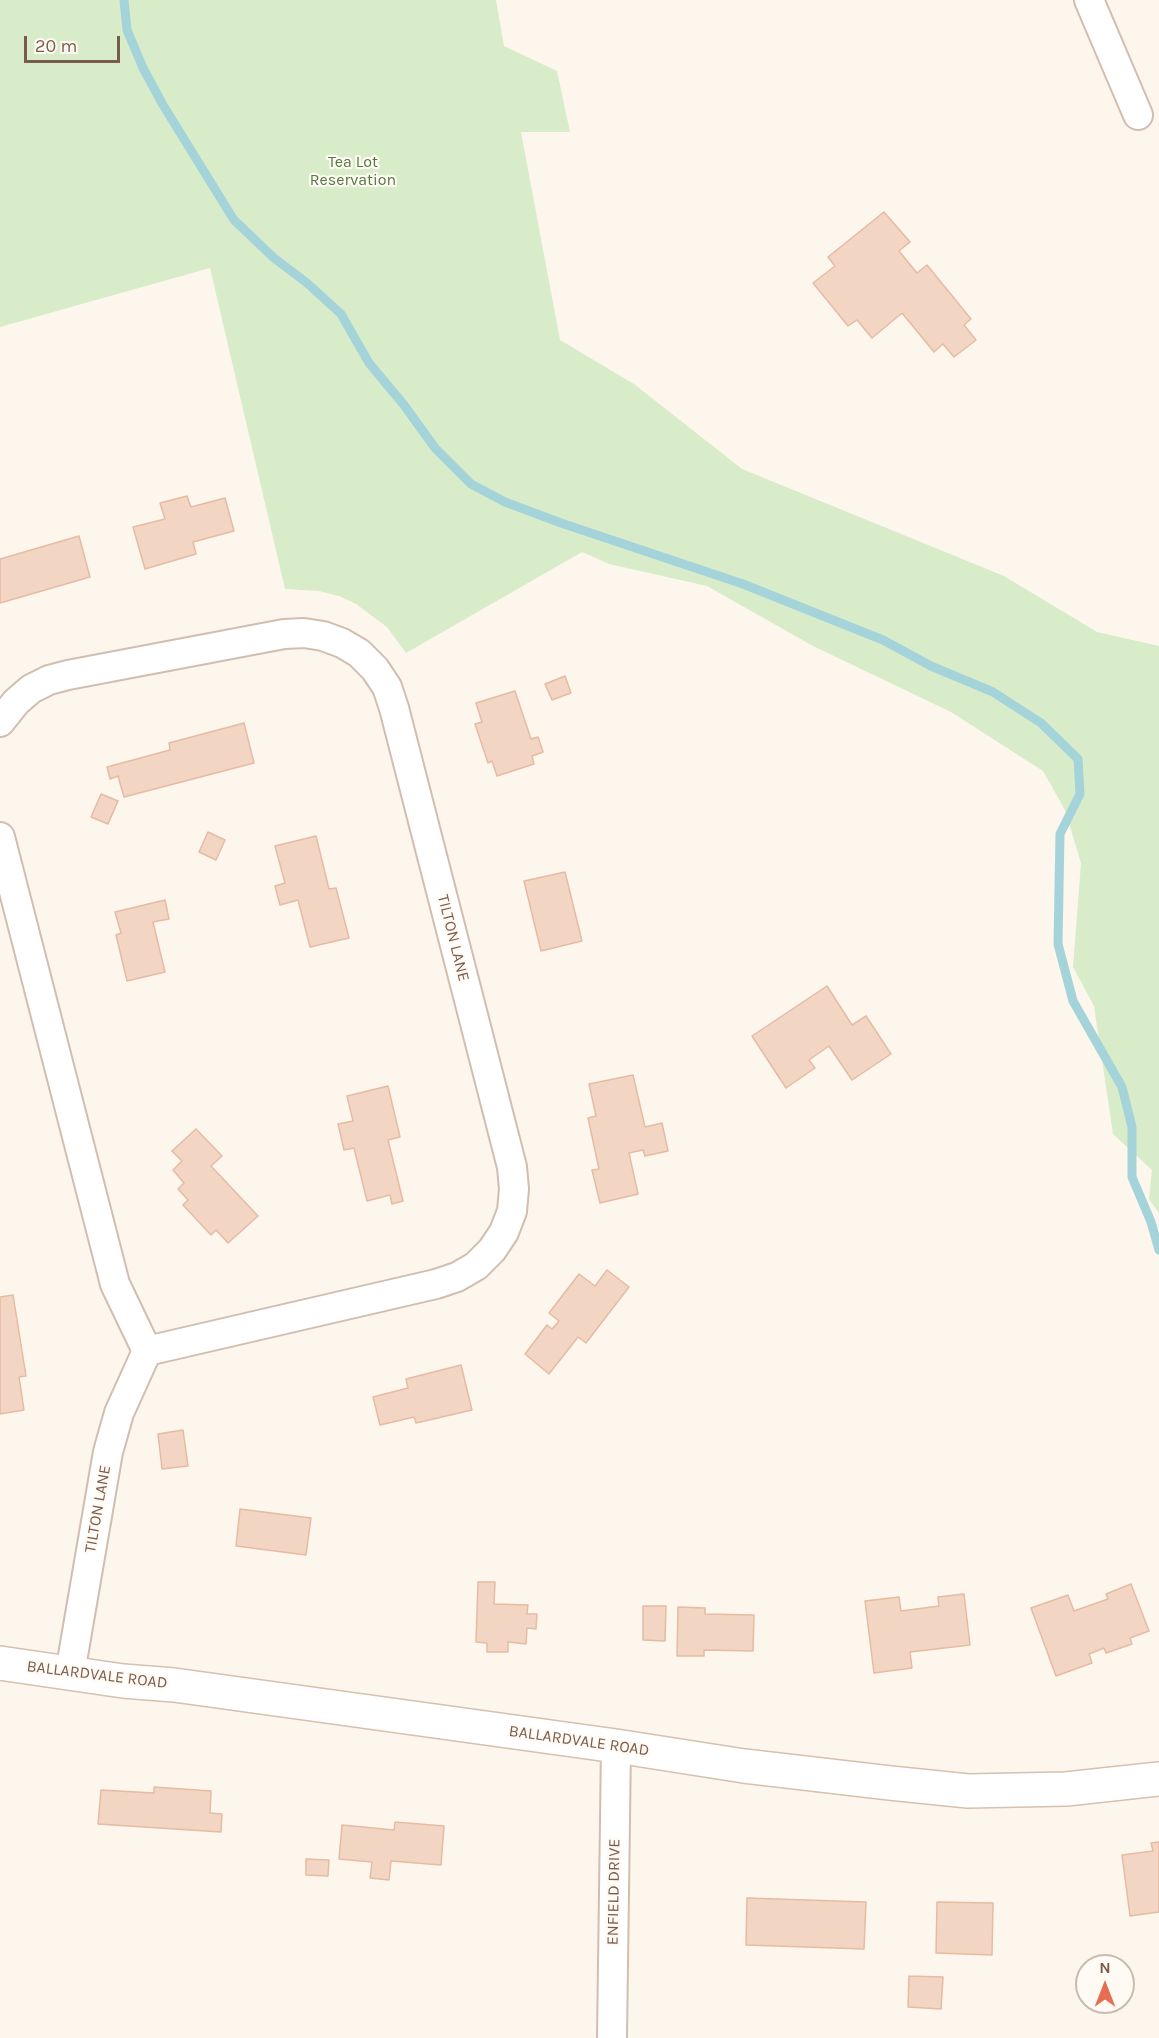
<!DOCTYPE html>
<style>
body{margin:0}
#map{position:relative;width:1159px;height:2038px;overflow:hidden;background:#fdf6ec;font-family:Karla,sans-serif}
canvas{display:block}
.north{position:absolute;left:1075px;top:1954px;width:60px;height:60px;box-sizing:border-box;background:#fffaf3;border:2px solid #cabbb1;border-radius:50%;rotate:0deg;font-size:16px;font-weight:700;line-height:24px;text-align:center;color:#7a5c4d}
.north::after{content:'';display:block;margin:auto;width:21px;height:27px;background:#e76f51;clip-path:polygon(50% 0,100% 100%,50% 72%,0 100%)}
.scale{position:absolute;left:24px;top:36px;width:96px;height:27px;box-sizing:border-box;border:3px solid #7a5c4d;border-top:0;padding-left:8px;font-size:18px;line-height:21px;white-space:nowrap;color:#7a5c4d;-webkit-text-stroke:4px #fffaf3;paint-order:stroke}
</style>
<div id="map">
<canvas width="1159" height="2038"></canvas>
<div class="north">N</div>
<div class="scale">20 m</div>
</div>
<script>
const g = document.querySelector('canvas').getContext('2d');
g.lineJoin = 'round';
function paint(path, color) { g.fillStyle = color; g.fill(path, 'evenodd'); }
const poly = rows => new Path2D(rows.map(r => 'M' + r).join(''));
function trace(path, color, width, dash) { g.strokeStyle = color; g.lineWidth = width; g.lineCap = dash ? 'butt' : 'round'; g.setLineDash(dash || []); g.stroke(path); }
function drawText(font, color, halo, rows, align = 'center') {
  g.font = font + ' Karla,sans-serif'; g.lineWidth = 4.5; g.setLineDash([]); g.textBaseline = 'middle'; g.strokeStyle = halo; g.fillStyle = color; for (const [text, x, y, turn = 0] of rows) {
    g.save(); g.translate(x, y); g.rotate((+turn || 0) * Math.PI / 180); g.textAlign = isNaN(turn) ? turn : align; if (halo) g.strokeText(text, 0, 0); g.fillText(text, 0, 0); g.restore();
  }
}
paint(poly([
 [0,0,496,0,504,46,557,71,570,132,521,132,560,340,634,384,742,469,1004,576,1097,632,1159,646,1159,1213,1149,1199,1152,1170,1113,1134,1094,1006,1073,967,1081,863,1065,810,1043,771,951,712,813,646,707,586,609,564,582,552,406,653,387,627,356,604,339,596,319,591,285,589,210,268,0,327]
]), '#d8ecc9');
trace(poly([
 [124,0,127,30,143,68,163,105,234,220,274,258,307,283,341,314,369,363,404,405,435,448,471,484,505,502,561,523,743,584,883,640,931,666,993,692,1041,723,1078,759,1080,794,1060,834,1058,944,1073,1001,1122,1087,1132,1127,1132,1177,1151,1222,1159,1250]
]), '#a5d3da', 9);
const building = poly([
 [884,212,910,242,899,251,917,273,927,265,971,319,964,325,976,340,954,357,943,344,934,352,902,313,872,338,857,320,848,326,813,283,835,266,828,257,884,212],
 [187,496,191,507,225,498,234,531,193,542,196,554,145,569,133,527,165,519,160,503,187,496],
 [79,536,90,577,0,603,0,559,79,536],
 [565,676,571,693,552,700,545,684,565,676],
 [515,691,531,739,538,737,543,752,532,756,534,764,497,776,492,761,488,763,475,724,482,722,476,703,515,691],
 [244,723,254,763,124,797,118,776,110,779,107,767,170,750,169,743,244,723],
 [101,794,118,801,108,824,91,817,101,794],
 [208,832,225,840,216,860,199,852,208,832],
 [316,836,329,889,336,888,349,938,310,947,298,900,280,905,275,886,285,883,275,846,316,836],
 [565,872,582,941,541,951,524,881,565,872],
 [165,900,169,919,153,922,165,972,127,981,116,935,121,933,115,912,165,900],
 [827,986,852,1025,866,1016,891,1054,852,1080,829,1046,809,1060,815,1068,786,1088,752,1036,827,986],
 [633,1075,645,1127,662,1123,668,1151,645,1156,643,1150,629,1153,638,1194,600,1203,592,1170,599,1169,588,1118,596,1116,589,1084,633,1075],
 [388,1086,400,1137,388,1140,403,1201,392,1204,390,1195,367,1201,354,1148,344,1150,338,1124,353,1121,347,1096,388,1086],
 [196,1129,222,1156,211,1166,258,1216,228,1243,216,1230,211,1235,183,1205,188,1200,178,1189,184,1183,173,1170,182,1161,172,1151,196,1129],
 [607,1270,629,1287,586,1343,578,1337,549,1374,525,1354,547,1325,552,1329,559,1321,549,1313,579,1274,595,1286,607,1270],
 [13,1295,26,1376,19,1377,24,1410,0,1414,0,1297,13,1295],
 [461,1365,472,1410,416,1423,414,1417,380,1425,373,1397,408,1388,406,1379,461,1365],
 [183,1430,188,1466,162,1469,158,1434,183,1430],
 [240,1509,311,1518,306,1555,236,1546,240,1509],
 [478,1582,495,1582,494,1604,528,1605,527,1614,537,1614,536,1629,527,1628,526,1644,508,1642,508,1652,487,1652,487,1643,476,1642,478,1582],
 [1131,1584,1149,1631,1130,1638,1132,1644,1106,1653,1104,1648,1089,1654,1092,1663,1056,1676,1031,1608,1068,1595,1074,1611,1108,1599,1106,1594,1131,1584],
 [964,1594,970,1645,910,1652,912,1668,874,1673,865,1601,899,1597,901,1611,939,1606,938,1597,964,1594],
 [643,1606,666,1606,665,1641,643,1640,643,1606],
 [678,1607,705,1608,705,1614,754,1615,753,1651,704,1650,704,1656,677,1656,678,1607],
 [154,1787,211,1791,210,1813,222,1814,221,1832,98,1824,101,1790,154,1793,154,1787],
 [395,1822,444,1826,441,1865,391,1861,389,1880,370,1878,372,1862,339,1859,342,1825,394,1830,395,1822],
 [1159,1842,1159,1912,1130,1916,1122,1855,1153,1851,1151,1843,1159,1842],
 [306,1859,329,1860,328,1876,306,1875,306,1859],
 [747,1898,866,1902,864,1949,746,1945,747,1898],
 [937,1902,993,1903,992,1955,936,1953,937,1902],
 [909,1976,943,1977,941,2009,908,2007,909,1976]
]);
paint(building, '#f3d5c3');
trace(building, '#e6bba3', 1.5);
const street = poly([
 [1089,0,1138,115],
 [0,722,16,702,31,689,49,680,68,675,284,634,304,633,323,636,342,643,359,653,375,669,387,687,394,708,512,1167,514,1189,512,1211,504,1232,492,1250,476,1266,457,1277,436,1284,147,1351],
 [0,837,115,1284,147,1351],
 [70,1673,108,1452,119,1413,147,1351],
 [612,2038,616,1746]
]);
const secondary = poly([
 [0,1663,123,1681,174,1685,616,1746,744,1766,890,1783,968,1791,1066,1789,1159,1779]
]);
trace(street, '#d1beb0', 32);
trace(secondary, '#d6c0b0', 36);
trace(street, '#fff', 28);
trace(secondary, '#fff', 33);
drawText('16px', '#537a41', '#fffaf3', [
 ["Tea Lot",353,162],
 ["Reservation",353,180]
]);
drawText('16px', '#7a5c4d', '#fffaf3', [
 ["TILTON LANE",453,938,76],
 ["TILTON LANE",98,1509,-80],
 ["BALLARDVALE ROAD",97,1675,7],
 ["BALLARDVALE ROAD",579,1741,8],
 ["ENFIELD DRIVE",614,1892,-89]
]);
</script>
